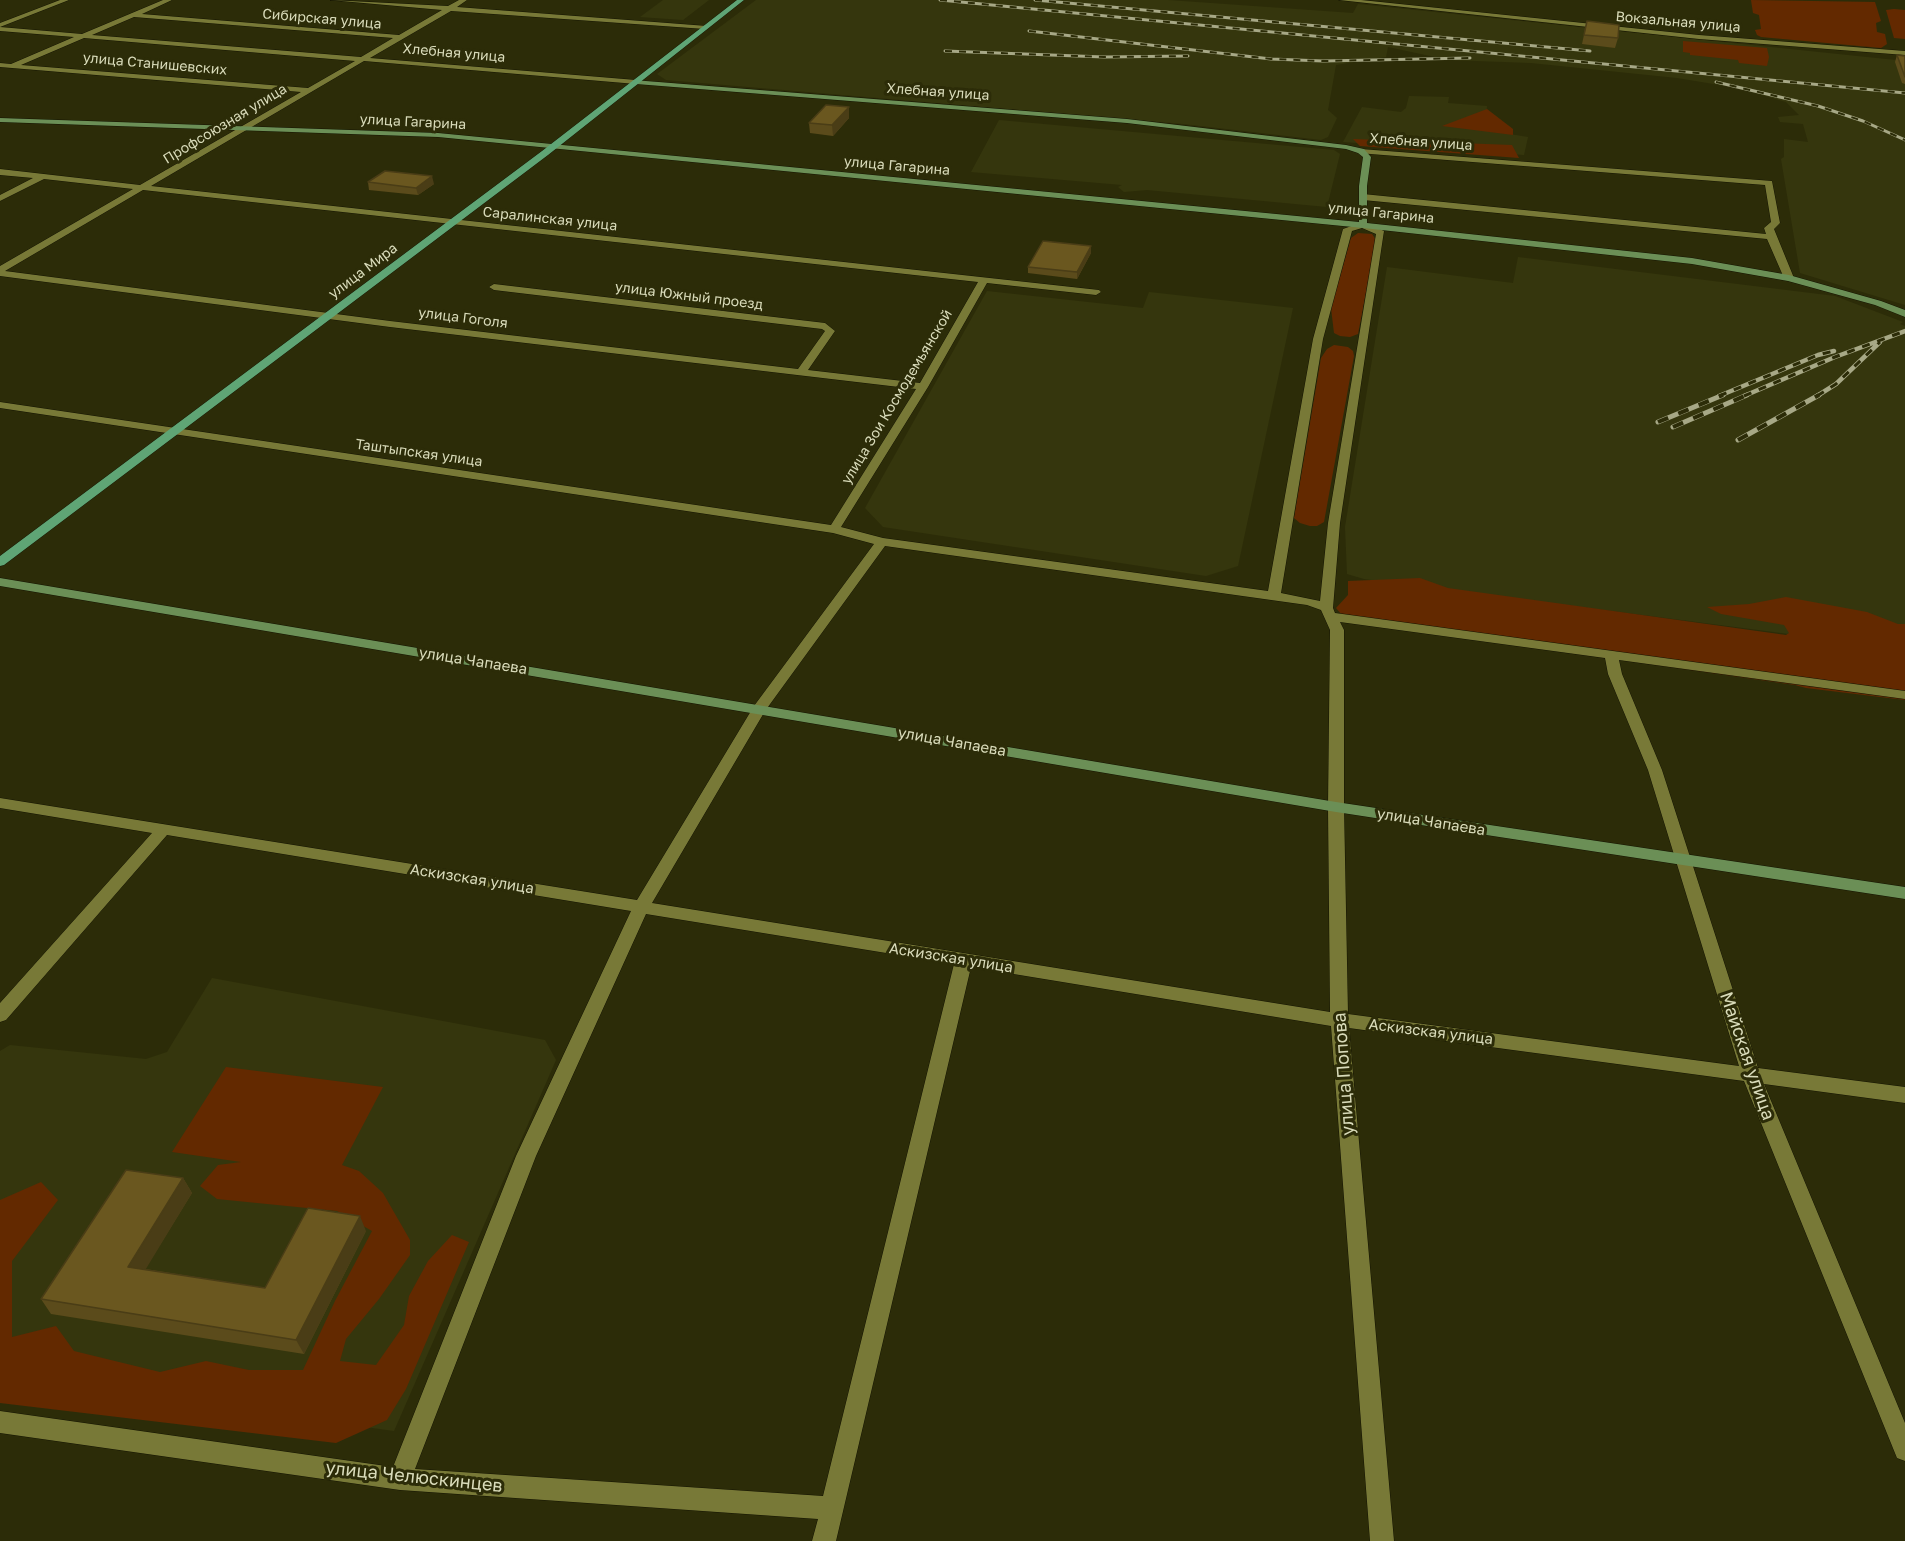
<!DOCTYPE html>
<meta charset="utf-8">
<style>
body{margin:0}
canvas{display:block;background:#2c2c08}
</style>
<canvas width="1905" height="1541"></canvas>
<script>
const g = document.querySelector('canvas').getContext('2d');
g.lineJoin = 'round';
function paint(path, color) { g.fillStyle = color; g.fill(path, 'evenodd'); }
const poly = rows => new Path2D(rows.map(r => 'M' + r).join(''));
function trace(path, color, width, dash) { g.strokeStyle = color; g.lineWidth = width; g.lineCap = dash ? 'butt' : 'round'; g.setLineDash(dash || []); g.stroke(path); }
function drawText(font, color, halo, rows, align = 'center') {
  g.font = font + ' "Golos Text",sans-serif'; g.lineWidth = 6; g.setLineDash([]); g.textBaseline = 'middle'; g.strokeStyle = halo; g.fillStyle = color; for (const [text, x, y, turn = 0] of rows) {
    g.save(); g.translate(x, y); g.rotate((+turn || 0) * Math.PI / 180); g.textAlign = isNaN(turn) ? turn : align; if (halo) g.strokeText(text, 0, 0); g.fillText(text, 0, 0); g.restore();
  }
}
paint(poly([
 [663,0,709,0,683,20,640,17],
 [756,0,1168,0,1353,13,1358,4,1905,61,1905,305,1800,273,1781,159,1784,157,1784,139,1808,142,1803,124,1780,122,1778,117,1799,115,1786,102,1738,88,1677,78,1531,63,1449,60,1388,47,1386,57,1336,65,1328,110,1337,118,1328,137,1321,140,1183,124,666,80,657,74],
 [1409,96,1449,97,1448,103,1487,106,1485,130,1528,137,1524,155,1343,142,1362,107,1401,112,1406,108],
 [999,120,1334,150,1340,154,1327,207,1147,190,1124,192,1118,187,1122,185,971,172],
 [1518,257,1835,296,1903,322,1900,324,1905,326,1905,649,1364,579,1347,574,1345,527,1387,267,1513,283],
 [987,291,1143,308,1149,292,1293,308,1238,566,1206,576,883,527,865,508],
 [212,978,545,1040,556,1060,394,1431,0,1376,0,1051,10,1045,146,1059,167,1052]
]), '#35360d');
paint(poly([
 [1751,0,1875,2,1881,21,1876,23,1877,32,1885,34,1887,44,1881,48,1761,37,1757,35,1755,30,1761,29,1759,15,1753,13],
 [1894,9,1905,10,1905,39,1894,38,1886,10],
 [1683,41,1767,48,1769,57,1767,66,1739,63,1738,60,1690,55,1690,53,1683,52],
 [1487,109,1513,129,1513,135,1442,126],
 [1353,139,1512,145,1519,158,1360,146],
 [1358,233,1372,234,1376,240,1358,334,1350,337,1340,336,1334,333,1331,308,1351,238],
 [1334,345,1348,347,1353,351,1354,356,1324,522,1317,526,1310,526,1300,523,1294,518,1321,358,1327,349],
 [1420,578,1448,588,1786,635,1789,633,1784,625,1721,614,1707,607,1749,604,1786,597,1867,612,1898,624,1905,624,1905,700,1806,688,1795,685,1347,621,1336,608,1348,595,1348,581],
 [226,1067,383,1087,342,1165,359,1171,383,1193,410,1240,410,1255,379,1299,346,1339,340,1361,376,1365,404,1325,409,1296,428,1261,452,1235,469,1242,406,1389,387,1420,336,1443,0,1403,0,1200,41,1182,58,1200,12,1261,12,1337,56,1326,74,1351,160,1372,206,1361,249,1370,303,1370,335,1301,372,1231,337,1211,217,1199,200,1186,218,1165,241,1162,172,1152]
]), '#632900');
const street = poly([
 [60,0,69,0,0,27,82,34,163,0,172,0,142,14,399,35,442,10,330,0,448,6,459,0,467,0,457,7,707,26,705,29,451,11,370,58,636,80,640,82,636,84,364,61,151,186,1099,290,1101,292,1096,295,987,283,928,387,841,527,883,538,1268,591,1313,339,1343,229,1363,222,1384,231,1340,523,1333,608,1335,613,1905,691,1905,699,1619,660,1622,674,1662,770,1758,1068,1905,1087,1905,1103,1764,1084,1905,1423,1905,1461,1897,1458,1744,1081,1349,1028,1394,1541,1370,1541,1331,1026,971,967,836,1541,812,1541,818,1519,400,1490,0,1433,0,1411,393,1467,516,1156,631,911,167,835,6,1020,0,1022,0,1003,152,833,0,808,0,798,637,900,754,706,874,544,833,533,0,408,0,402,831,525,916,389,390,327,0,276,0,266,133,189,44,179,0,201,0,195,33,178,0,175,0,169,140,185,301,92,0,67,0,63,11,64,74,37,0,31,0,23,60,0],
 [134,17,393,38,361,57,92,35,134,17],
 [84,38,355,61,308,88,21,65,84,38],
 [143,190,978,282,920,383,808,370,835,331,825,323,494,284,489,287,494,290,822,329,825,331,798,369,390,321,5,271,143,190],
 [1362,228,1376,234,1328,523,1320,601,1281,593,1323,339,1352,231,1362,228],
 [885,546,1307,605,1321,610,1330,630,1328,807,1330,1012,652,903,765,711,885,546],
 [1340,622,1605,658,1608,674,1648,770,1739,1066,1348,1014,1344,807,1344,630,1340,622],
 [646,914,954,964,823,1496,415,1469,536,1156,646,914],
 [1339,0,1361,0,1699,35,1905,51,1905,55,1699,39,1339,0],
 [1361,149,1772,181,1780,223,1774,229,1794,278,1789,281,1784,278,1767,239,1363,200,1359,197,1363,194,1766,234,1764,228,1771,222,1765,185,1358,153,1357,151,1361,149]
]);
const secondary = poly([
 [633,80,1127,119,1346,145,1364,149,1371,157,1367,186,1367,223,1692,258,1789,275,1881,301,1905,310,1905,317,1875,305,1788,281,1692,264,1363,228,438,137,0,122,0,118,438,133,1359,222,1359,186,1363,157,1358,153,1346,149,1127,123,636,84,633,80],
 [0,578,1336,802,1905,887,1905,899,1336,812,0,586,0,578]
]);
const primary = poly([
 [737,0,744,0,548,155,4,565,0,566,0,556,542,151,737,0]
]);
trace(street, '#141402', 1);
trace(secondary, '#141402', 1);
trace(primary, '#141402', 1);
paint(street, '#787937');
paint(secondary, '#6b8f56');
paint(primary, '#5fa575');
const railFar2 = poly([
 [940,0,1905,93],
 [1035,0,1590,51],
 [1029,31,1271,59,1323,61,1470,58],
 [945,51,1104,57,1188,56],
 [1716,82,1818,106,1863,121,1905,140]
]);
const railFar1 = poly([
 [1719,396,1818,355,1834,351],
 [1744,396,1835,357,1905,331],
 [1817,396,1836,384,1880,342]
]);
const rail = poly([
 [1658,422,1723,395],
 [1673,427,1747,395],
 [1738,440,1819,395]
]);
trace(railFar2, '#a7a886', 3);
trace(railFar1, '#a7a886', 4.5);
trace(rail, '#a7a886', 5);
trace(railFar2, '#2c2c08', 2, [7]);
trace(railFar1, '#2c2c08', 3, [8]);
trace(rail, '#2c2c08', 4, [11]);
paint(poly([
 [1587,21,1618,38,1615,48,1582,44],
 [1897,55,1905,56,1905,84,1902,83,1895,62],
 [849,107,849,118,833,136,810,133,809,123],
 [368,182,434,184,418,195,369,190],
 [1091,246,1091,253,1077,279,1028,273,1028,267],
 [183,1178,192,1193,145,1269,265,1288,366,1231,304,1354,51,1314,41,1299]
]), '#5b4b1b');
paint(poly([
 [849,107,849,118,833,136,832,125],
 [432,176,434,184,418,195,416,188],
 [1091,246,1091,253,1077,279,1077,272],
 [183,1178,192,1193,138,1282,128,1267],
 [360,1216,366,1231,304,1354,296,1340]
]), '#4a3d16');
const building = poly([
 [1587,21,1619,25,1618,38,1584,35,1587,21],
 [1897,55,1905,56,1905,77,1897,55],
 [826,105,849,107,832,125,809,123,826,105],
 [385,171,432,176,416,188,368,182,385,171],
 [1043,241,1091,246,1077,272,1028,267,1043,241],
 [126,1170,183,1178,128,1267,265,1288,308,1208,360,1216,296,1340,41,1299,126,1170]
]);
paint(building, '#6a571f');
trace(building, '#4a3d16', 1.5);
drawText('14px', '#d9dbba', '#2c2c08', [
 ["Сибирская улица",322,19,5],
 ["Вокзальная улица",1678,22,5],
 ["Хлебная улица",454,53,5],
 ["улица Станишевских",155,64,5],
 ["Хлебная улица",938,92,4],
 ["улица Гагарина",413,122,3],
 ["Профсоюзная улица",225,124,-31],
 ["Хлебная улица",1421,142,4],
 ["улица Гагарина",897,166,5],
 ["улица Гагарина",1381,213,6],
 ["Саралинская улица",550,219,6],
 ["улица Мира",363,271,-37],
 ["улица Южный проезд",689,296,7],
 ["улица Гоголя",463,318,7],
 ["улица Зои Космодемьянской",897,397,-59],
 ["Таштыпская улица",419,453,8]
]);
drawText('15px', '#d9dbba', '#2c2c08', [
 ["улица Чапаева",473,661,9],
 ["улица Чапаева",952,742,10],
 ["улица Чапаева",1431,822,9],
 ["Аскизская улица",472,879,9],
 ["Аскизская улица",951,958,9],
 ["Аскизская улица",1431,1032,7]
]);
drawText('18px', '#d9dbba', '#2c2c08', [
 ["Майская улица",1747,1056,71],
 ["улица Попова",1344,1074,-94],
 ["улица Челюскинцев",414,1477,6]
]);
</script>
